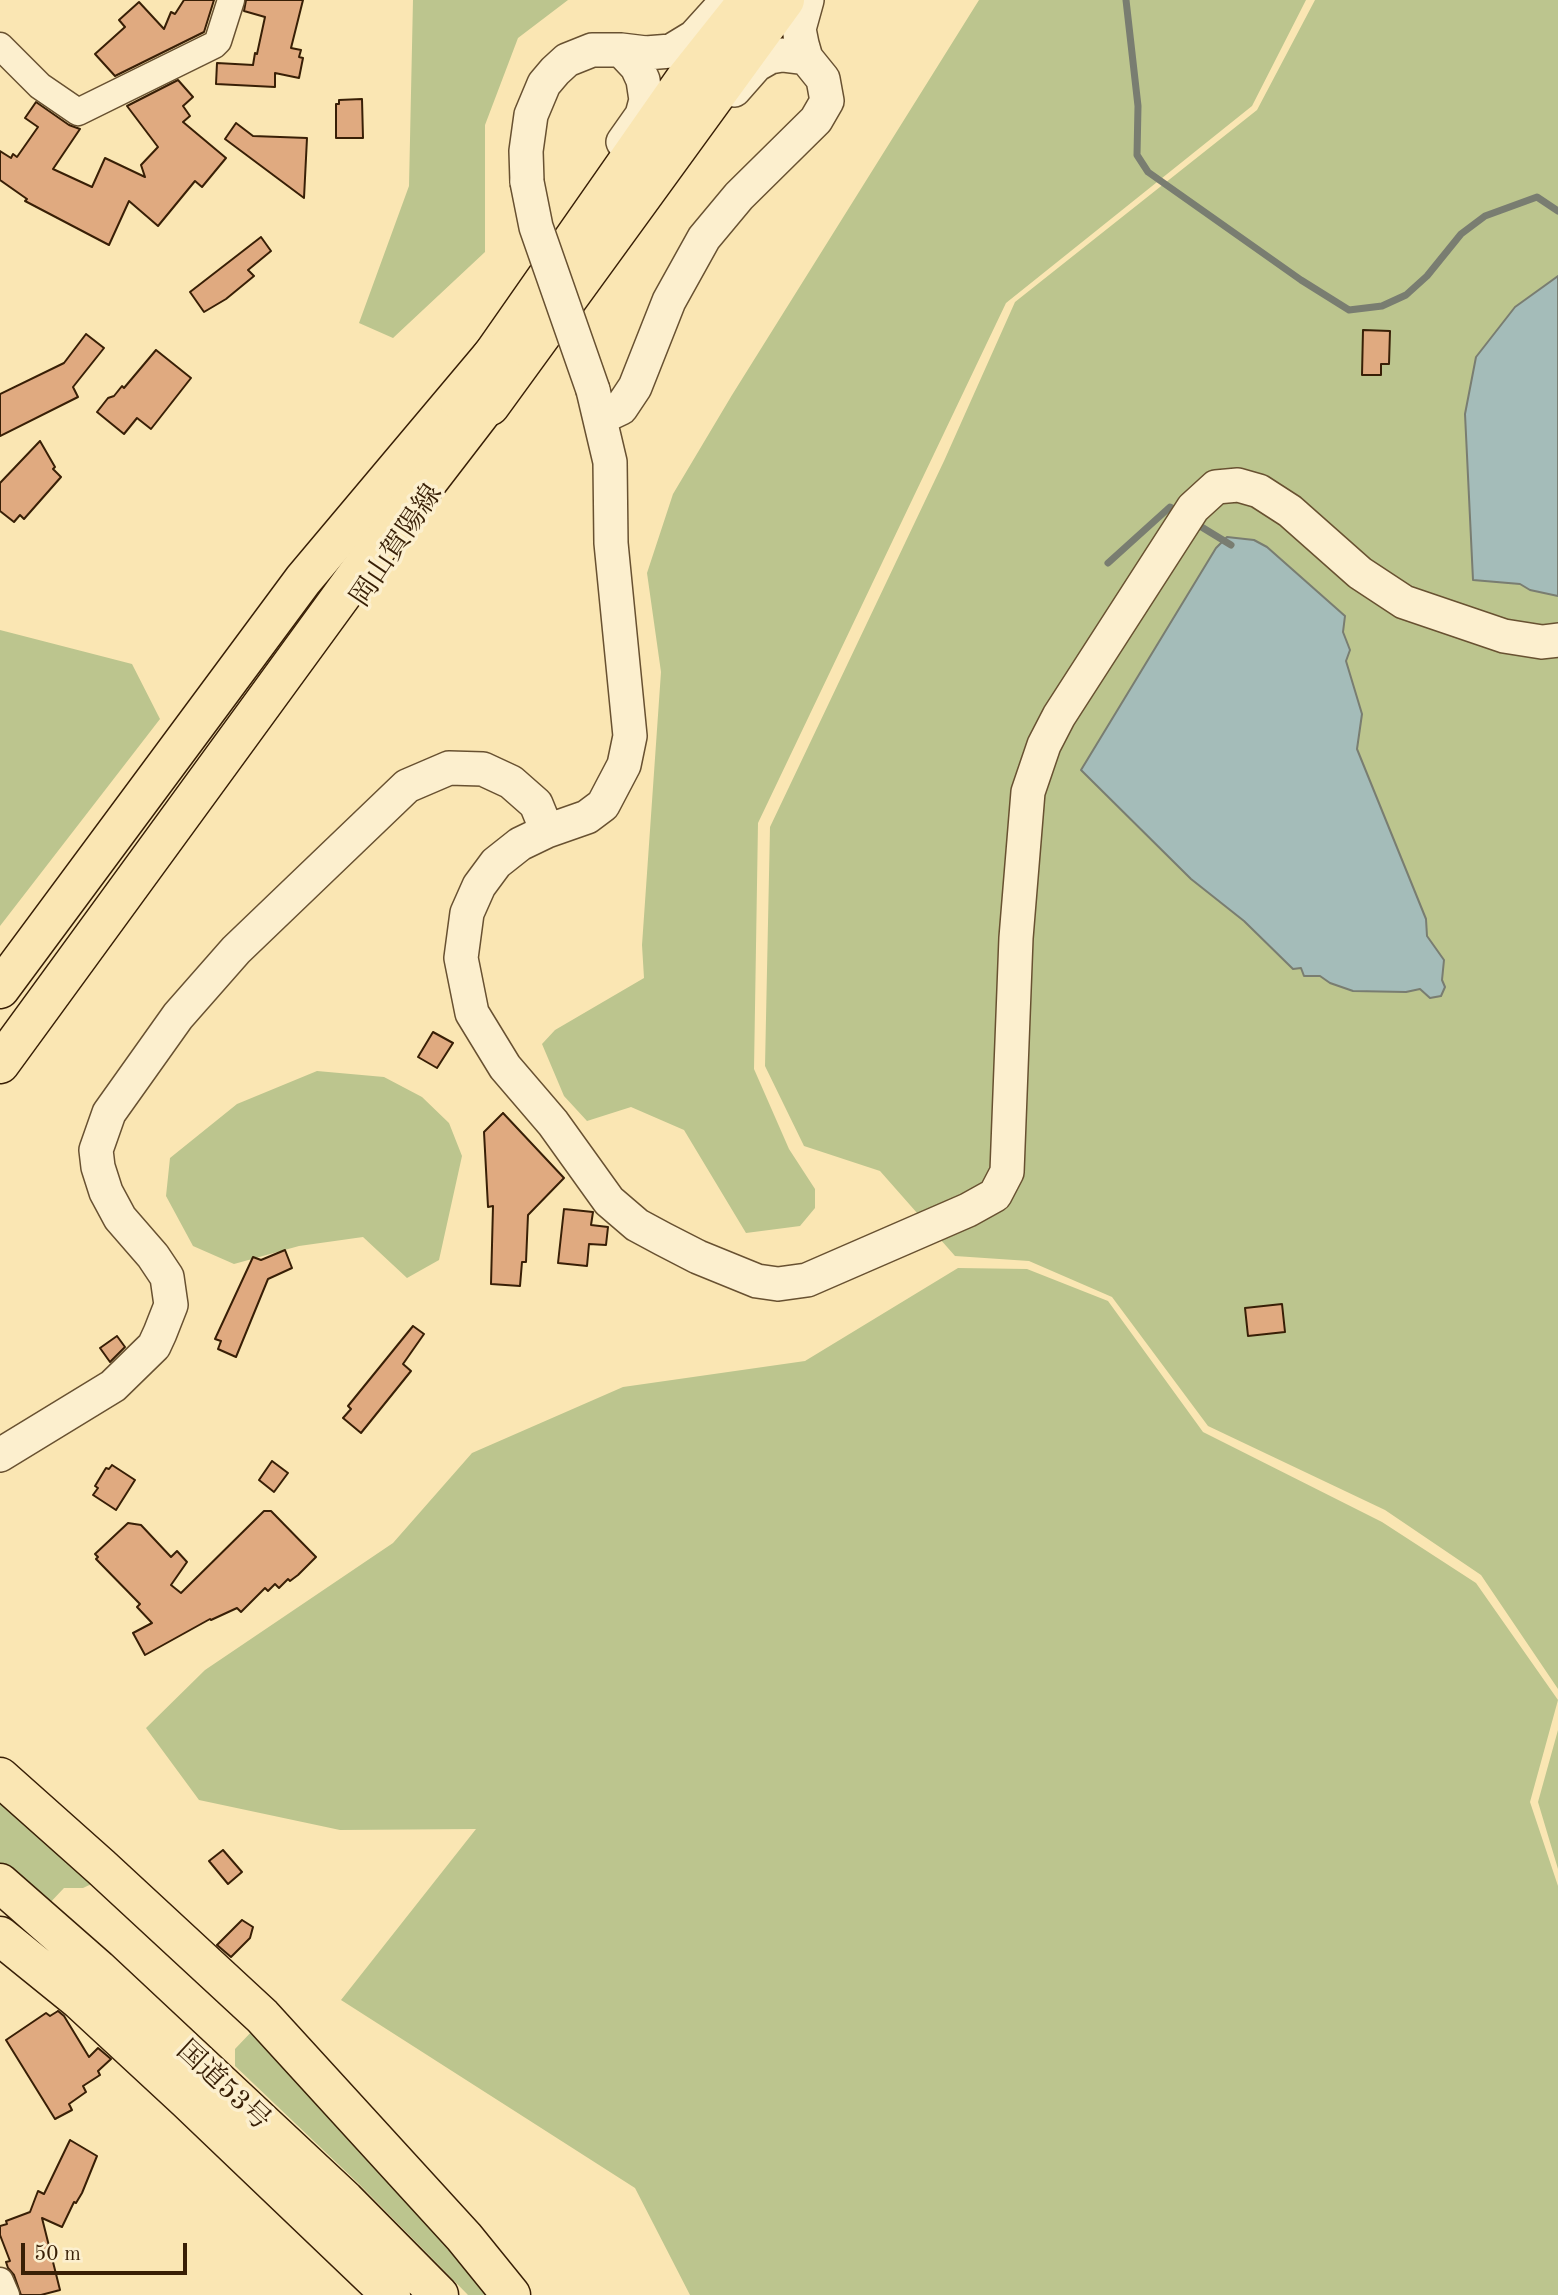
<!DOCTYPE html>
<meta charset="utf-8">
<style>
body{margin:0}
#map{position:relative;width:1558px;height:2295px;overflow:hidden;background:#fae6b3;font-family:"Old Standard TT",serif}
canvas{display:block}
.scale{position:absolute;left:21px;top:2243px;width:166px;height:32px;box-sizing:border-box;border:4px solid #381f06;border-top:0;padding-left:9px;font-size:21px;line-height:24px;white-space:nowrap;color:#381f06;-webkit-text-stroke:5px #fcefce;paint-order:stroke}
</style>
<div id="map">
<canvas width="1558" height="2295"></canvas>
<div class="scale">50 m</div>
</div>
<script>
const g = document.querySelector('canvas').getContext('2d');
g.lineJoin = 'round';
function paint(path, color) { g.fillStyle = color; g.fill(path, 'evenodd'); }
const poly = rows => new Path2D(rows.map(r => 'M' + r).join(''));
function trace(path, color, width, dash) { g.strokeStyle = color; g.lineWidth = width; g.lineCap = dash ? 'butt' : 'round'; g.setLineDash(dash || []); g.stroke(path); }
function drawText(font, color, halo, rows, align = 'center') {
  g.font = font + ' "Old Standard TT","Noto Serif JP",serif'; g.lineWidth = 7; g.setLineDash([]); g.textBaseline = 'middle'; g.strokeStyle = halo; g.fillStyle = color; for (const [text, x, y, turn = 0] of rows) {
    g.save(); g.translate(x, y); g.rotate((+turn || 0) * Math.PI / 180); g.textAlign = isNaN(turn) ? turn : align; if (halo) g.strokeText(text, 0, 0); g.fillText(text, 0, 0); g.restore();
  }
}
paint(poly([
 [413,0,568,0,518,38,485,125,485,252,393,338,359,323,409,186],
 [979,0,1306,0,1252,106,1006,303,758,823,754,1069,789,1149,815,1189,815,1208,800,1226,746,1233,684,1130,631,1107,587,1121,564,1096,542,1044,555,1030,644,978,642,945,661,672,647,573,673,494,732,395],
 [1315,0,1558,0,1558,1689,1481,1575,1385,1510,1208,1426,1112,1297,1029,1261,955,1256,880,1171,804,1146,765,1066,770,827,944,461,1015,302,1257,110],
 [0,630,132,664,160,719,0,926],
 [317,1071,384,1077,422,1097,449,1123,462,1156,439,1260,407,1278,363,1237,299,1246,234,1264,193,1246,166,1196,170,1158,237,1104],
 [958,1268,1027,1269,1108,1301,1203,1432,1382,1522,1476,1583,1558,1700,1530,1802,1558,1886,1558,2295,690,2295,635,2188,341,2000,476,1829,340,1830,199,1800,146,1728,205,1670,393,1543,472,1453,623,1387,805,1361],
 [1558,1730,1558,1869,1538,1802],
 [0,1791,100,1880,83,1888,64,1888,45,1908,0,1867],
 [254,2029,495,2295,468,2295,359,2184,235,2066,235,2049]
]), '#bcc58e');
const water = poly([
 [1558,276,1558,596,1530,590,1520,584,1473,580,1465,414,1476,357,1515,307,1558,276],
 [1227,537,1254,540,1267,547,1345,616,1343,632,1350,650,1346,661,1362,714,1357,749,1426,919,1427,936,1444,960,1442,980,1445,987,1441,996,1430,998,1420,989,1406,992,1353,991,1330,983,1320,976,1304,976,1301,968,1293,969,1244,921,1191,879,1081,770,1216,548,1227,537]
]);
paint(water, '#a4bcb9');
trace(water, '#797d71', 2);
trace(poly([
 [1126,0,1138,106,1137,155,1148,172,1301,280,1349,310,1382,306,1406,295,1427,276,1461,234,1485,216,1537,197,1558,211],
 [1195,523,1231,545],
 [1108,563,1170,507,1173,509]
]), '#797d71', 7);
const building = poly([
 [184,0,214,0,204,32,115,76,95,54,125,27,119,20,139,2,164,29,171,12,175,14,184,0],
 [246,0,303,0,291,48,301,50,299,57,303,58,299,78,275,73,275,87,216,84,217,63,253,65,255,53,257,54,265,17,244,11,246,0],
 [178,80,193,97,183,106,190,116,183,122,226,158,202,187,195,181,158,226,129,201,109,245,25,201,27,199,0,180,0,151,11,158,13,154,17,157,38,127,25,118,36,102,69,125,80,129,53,169,92,187,105,158,145,177,141,165,158,147,127,106,178,80],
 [362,99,363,138,336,138,336,104,339,104,339,100,362,99],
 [236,123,253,136,307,138,304,198,225,139,236,123],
 [261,237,271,251,248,270,254,276,226,299,204,312,190,292,261,237],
 [1363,330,1390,331,1389,364,1381,364,1381,375,1362,375,1363,330],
 [86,334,104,348,73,387,78,397,0,436,0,394,64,363,86,334],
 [156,350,191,378,151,429,137,418,124,434,97,412,108,398,114,396,122,386,124,388,156,350],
 [40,441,55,467,53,469,61,477,24,519,20,515,14,522,0,511,0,483,40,441],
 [433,1032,453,1043,437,1068,418,1057,433,1032],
 [503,1113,564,1178,528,1215,526,1262,522,1262,520,1286,491,1284,493,1206,488,1207,484,1132,503,1113],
 [564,1209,593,1212,591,1225,608,1227,606,1245,589,1244,587,1266,558,1263,564,1209],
 [285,1250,292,1268,268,1279,236,1357,218,1349,221,1341,215,1339,253,1257,261,1260,285,1250],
 [1282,1304,1285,1332,1248,1336,1245,1308,1282,1304],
 [413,1326,424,1334,403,1364,411,1371,361,1433,343,1418,351,1409,348,1406,413,1326],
 [117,1336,125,1347,110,1362,100,1348,117,1336],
 [272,1461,288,1473,274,1492,259,1480,272,1461],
 [112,1465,135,1480,116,1510,93,1495,98,1488,95,1486,106,1468,109,1469,112,1465],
 [264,1511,271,1511,316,1557,298,1575,290,1581,288,1579,279,1588,275,1584,268,1591,265,1588,241,1612,237,1608,211,1620,210,1619,145,1655,133,1633,152,1623,137,1607,140,1604,96,1559,98,1557,95,1554,128,1523,141,1525,171,1557,177,1551,187,1562,171,1585,181,1593,264,1511],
 [223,1850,242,1872,228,1884,209,1861,223,1850],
 [242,1920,253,1927,250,1938,231,1957,217,1945,242,1920],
 [58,2011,64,2016,89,2057,98,2048,111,2059,98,2071,100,2075,83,2086,86,2092,69,2104,72,2110,55,2119,6,2040,46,2013,50,2016,58,2011],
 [70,2140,97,2156,82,2193,76,2203,74,2202,62,2227,42,2218,60,2290,41,2295,21,2295,14,2275,8,2268,6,2262,10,2261,0,2235,0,2226,7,2224,6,2221,30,2212,38,2191,44,2194,70,2140]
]);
paint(building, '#e0aa80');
trace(building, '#381f06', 2);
const minor = poly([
 [0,46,40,86,78,112,214,45,218,41,231,0],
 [0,2281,6,2295]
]);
const tertiary = poly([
 [621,50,637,67,643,80,646,100,642,115,623,142],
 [734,90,756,65,770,57,782,55,806,58],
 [527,182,526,151,531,115,544,84,555,71,567,60,592,50,621,50,646,53,671,51,694,37,724,4],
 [593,390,610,462,611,543,630,736,624,765,603,805,587,817,547,831,520,844,496,863,479,886,467,913,461,958,472,1013,505,1067,553,1123,609,1201,637,1225,663,1239,698,1257,757,1281,778,1284,807,1280,968,1210,995,1195,1007,1172,1016,938,1028,792,1044,745,1059,716,1193,508,1216,487,1238,485,1259,491,1290,511,1360,573,1404,602,1504,636,1542,642,1558,640],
 [600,418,621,408,635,387,669,301,704,238,739,196,816,120,827,101,823,79,806,58,802,44,799,29,807,0],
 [0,1455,113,1386,154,1346,160,1333,171,1305,167,1277,153,1256,120,1218,106,1192,98,1167,96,1150,109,1113,178,1016,236,950,407,786,449,768,483,769,511,782,536,804,547,831]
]);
const primary = poly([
 [490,406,785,0],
 [0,989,303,580,493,354,685,79,748,0]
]);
const trunk = poly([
 [459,401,493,354],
 [0,1064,361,569,507,379],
 [0,1777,101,1867,262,2016,464,2237,511,2295],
 [0,1883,98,1969,345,2200,439,2295],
 [0,1936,79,2000,187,2100,391,2295]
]);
trace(minor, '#685131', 29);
trace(tertiary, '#685131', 36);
trace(primary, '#381f06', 41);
trace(trunk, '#381f06', 41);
trace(minor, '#fcefce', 26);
trace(tertiary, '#fcefce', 33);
trace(primary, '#fae6b3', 38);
trace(trunk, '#fae6b3', 38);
const tertiaryBridge = poly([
 [527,182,536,227,593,390]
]);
trace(tertiaryBridge, '#685131', 36, []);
trace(tertiaryBridge, '#fcefce', 33);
drawText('28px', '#381f06', '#fcefce', [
 ["岡山賀陽線",397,546,-56],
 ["国道53号",223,2086,43]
]);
</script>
